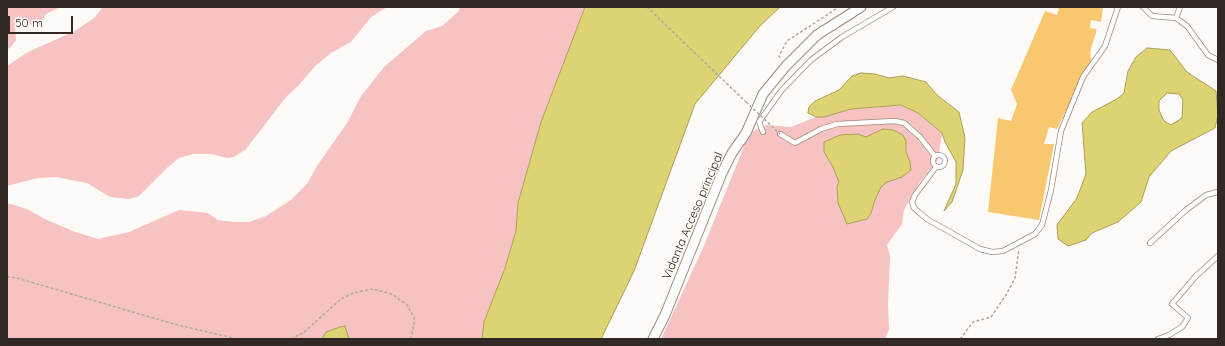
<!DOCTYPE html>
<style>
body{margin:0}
#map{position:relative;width:1225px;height:346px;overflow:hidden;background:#fefaf7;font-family:Quicksand,sans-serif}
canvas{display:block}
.frame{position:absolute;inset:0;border:8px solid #302924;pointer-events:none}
.scale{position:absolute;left:8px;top:16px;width:65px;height:18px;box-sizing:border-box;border:2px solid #302924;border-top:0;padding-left:5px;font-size:12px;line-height:14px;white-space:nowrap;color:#302924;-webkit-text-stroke:3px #fefaf7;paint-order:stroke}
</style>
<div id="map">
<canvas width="1225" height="346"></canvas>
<div class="frame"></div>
<div class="scale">50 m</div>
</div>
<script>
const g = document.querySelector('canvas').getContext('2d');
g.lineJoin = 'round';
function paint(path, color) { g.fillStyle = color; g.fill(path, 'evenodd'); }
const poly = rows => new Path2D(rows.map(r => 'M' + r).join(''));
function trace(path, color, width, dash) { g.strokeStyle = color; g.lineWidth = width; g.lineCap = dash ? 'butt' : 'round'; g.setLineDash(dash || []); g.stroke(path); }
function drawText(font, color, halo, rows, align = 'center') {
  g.font = font + ' Quicksand,sans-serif'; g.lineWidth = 3; g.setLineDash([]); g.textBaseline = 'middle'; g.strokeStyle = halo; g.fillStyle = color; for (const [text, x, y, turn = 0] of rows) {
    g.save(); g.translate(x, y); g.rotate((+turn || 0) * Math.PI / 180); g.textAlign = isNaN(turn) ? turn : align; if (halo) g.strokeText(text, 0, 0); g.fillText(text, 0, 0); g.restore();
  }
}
paint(poly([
 [7,7,60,7,46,14,41,23,31,25,20,20,15,25,16,40,10,48,7,49],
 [103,7,387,7,371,17,351,42,331,53,315,66,299,85,286,97,246,149,234,157,227,158,211,154,193,154,179,158,168,167,139,196,129,199,110,197,87,183,56,177,38,178,7,186,7,66,28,52,75,31,94,18],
 [460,7,585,7,541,122,518,203,516,231,505,268,484,322,482,339,7,339,7,203,27,209,47,220,75,232,98,239,129,232,179,210,208,213,218,220,234,222,249,222,266,216,291,200,307,184,317,166,347,123,361,96,384,67,426,31,442,26,458,12],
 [901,105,918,113,942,133,938,160,920,182,904,210,902,224,887,245,890,256,888,303,889,330,885,339,661,339,703,248,745,144,753,131,767,125,791,127,816,117,824,117,851,109]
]), '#f7c3c2');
const water = poly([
 [585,7,780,7,760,26,695,104,634,271,601,339,482,339,484,322,505,268,516,231,518,203,541,122,585,7],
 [1147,48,1170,50,1187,72,1216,91,1218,115,1215,128,1171,151,1149,177,1141,202,1118,222,1092,233,1086,240,1068,246,1058,239,1057,225,1077,198,1086,174,1082,123,1092,112,1117,99,1124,93,1128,71,1136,57,1147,48],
 [1167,93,1179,94,1183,100,1182,118,1171,125,1164,121,1159,110,1159,101,1167,93],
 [861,73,875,74,889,78,903,76,926,82,937,95,959,112,965,138,963,170,952,202,944,211,956,184,956,162,945,142,942,133,918,113,901,105,851,109,824,117,816,117,808,113,809,107,815,101,839,90,852,76,861,73],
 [883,129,893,130,903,135,906,141,906,152,910,162,911,170,902,177,887,182,881,187,875,200,871,213,867,219,847,224,838,203,837,187,839,182,833,167,824,152,824,142,840,135,858,134,866,137,883,129],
 [345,326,349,339,322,339,326,332,340,327,345,326]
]);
paint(water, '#ddd372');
trace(water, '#a9a05b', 1);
paint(poly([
 [1054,7,1103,7,1101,22,1091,20,1090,28,1097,29,1090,52,1091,60,1057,129,1049,127,1044,144,1054,144,1039,220,988,212,998,118,1011,121,1017,104,1011,90,1045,11,1057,15,1059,9]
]), '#f7c870');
const service = poly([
 [1143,7,1152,16,1176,18,1187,26,1208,55,1218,60],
 [1176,18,1180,7],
 [763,132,759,122,781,91,811,60,842,37,893,7],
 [780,134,795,143,821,129,837,124,895,121,904,123,920,137,935,156],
 '933 161a6 6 0 1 1 12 0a6 6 0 1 1-12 0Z',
 [936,167,915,195,912,202,914,208,927,219,980,249,992,252,1003,251,1035,234,1042,225,1051,190,1061,131,1083,77,1105,46,1118,7],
 [1150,243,1186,210,1206,195,1218,192],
 [1158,339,1169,335,1182,327,1188,318,1172,304,1196,276,1218,256]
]);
const minor = poly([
 [653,339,665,315,722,173,732,153,746,133,763,94,786,66,817,35,861,7]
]);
trace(service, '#9b8b7f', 6);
trace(minor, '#9b8b7f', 11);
trace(poly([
 [647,7,746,102],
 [780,58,779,56,787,41,839,7],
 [7,277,17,278,174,324,237,339],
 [291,339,303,333,341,299,353,293,373,289,392,294,407,305,414,317,414,323,411,339],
 [960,339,973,322,991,317,1006,295,1015,278,1019,249]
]), '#aea9a5', 1.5, [3, 2]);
trace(service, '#fff', 4.5);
trace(minor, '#fff', 9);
trace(poly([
 [746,102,780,134]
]), '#aea9a5', 1.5, [3, 2]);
drawText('12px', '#302924', '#fefaf7', [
 ["Vidanta Acceso principal",693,216,-67]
]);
</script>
